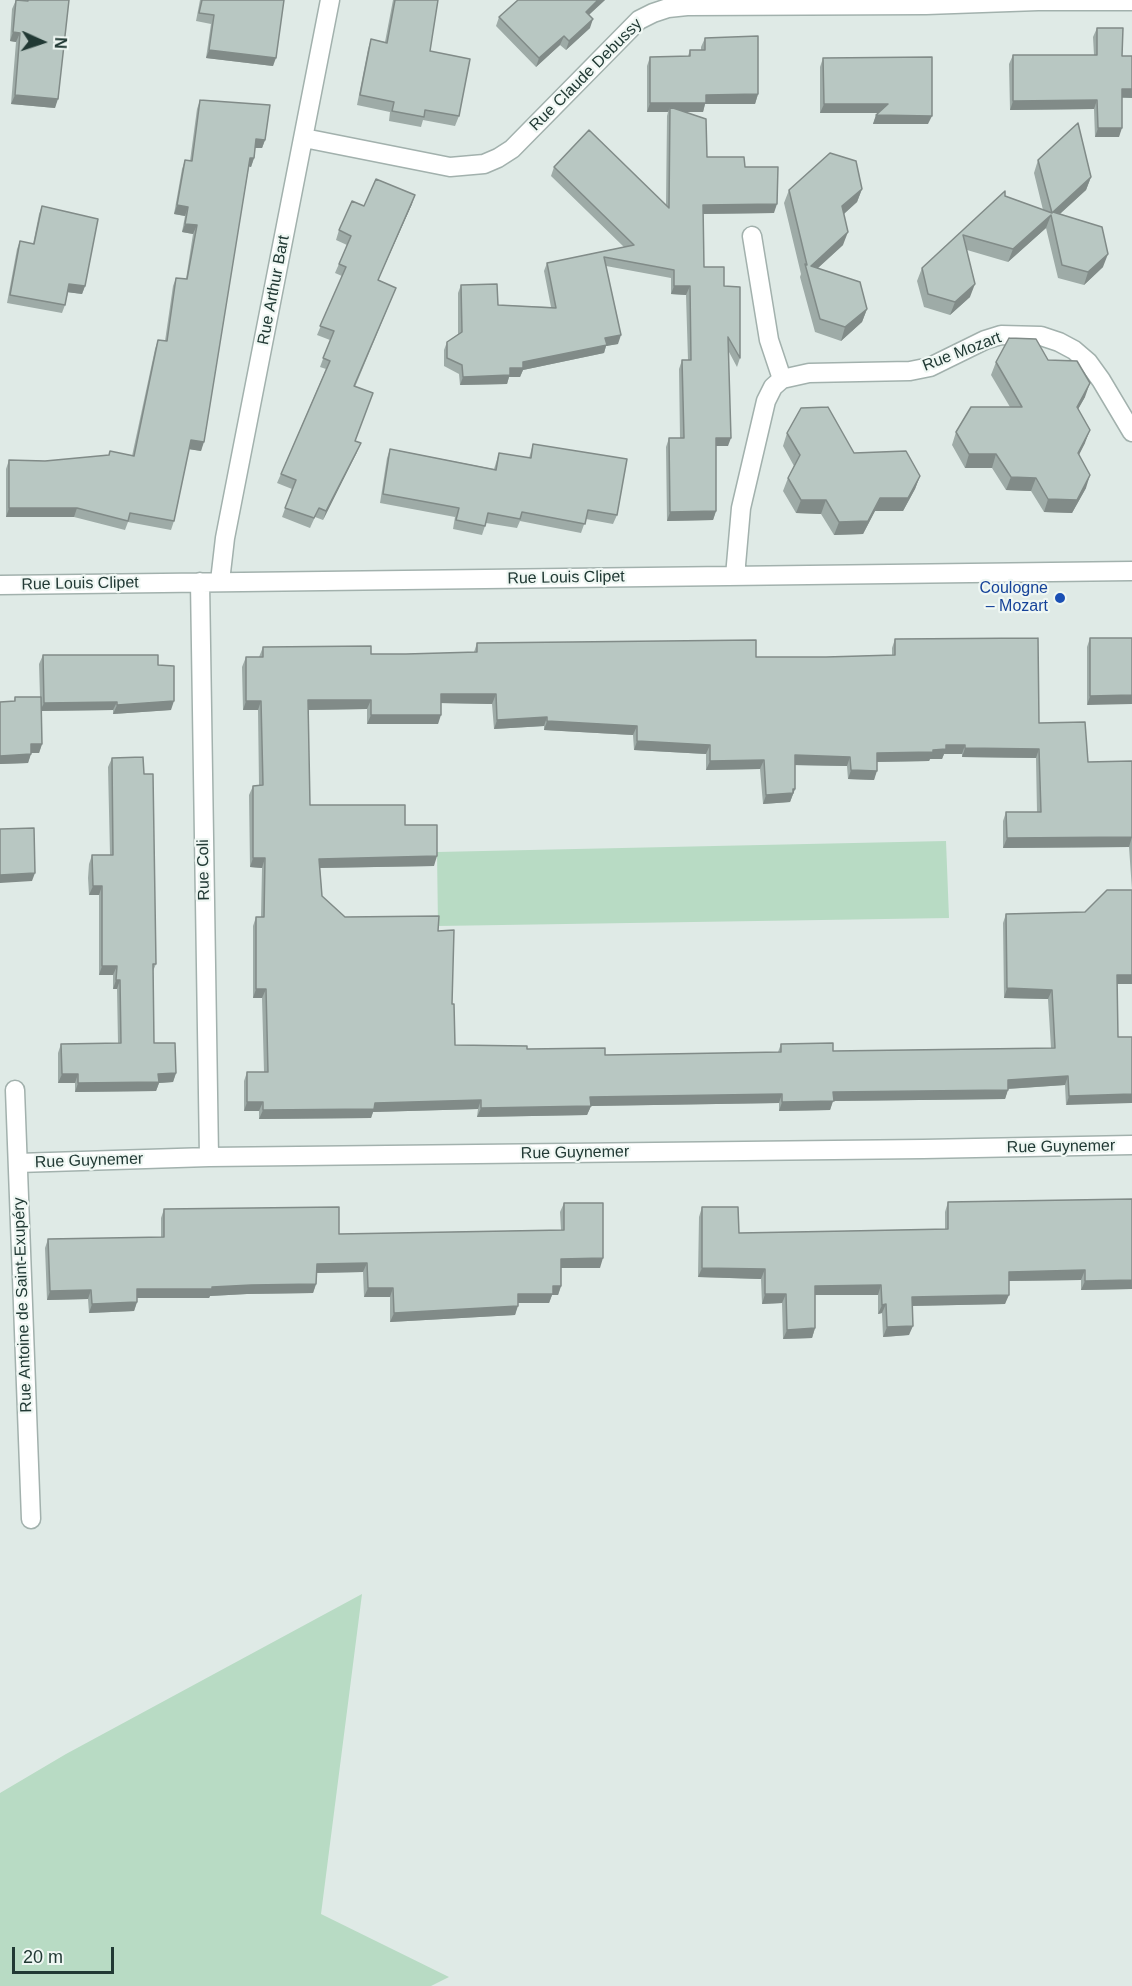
<!DOCTYPE html>
<meta charset="utf-8">
<style>
body{margin:0}
#map{position:relative;width:1132px;height:1986px;overflow:hidden;background:#dfeae6;font-family:Arial,sans-serif}
canvas{display:block}
.north{position:absolute;left:12px;top:12px;width:60px;height:60px;-webkit-text-stroke:4px #eff7f3;paint-order:stroke;rotate:93deg;font-size:16px;font-weight:700;line-height:24px;text-align:center;color:#213934}
.north::after{content:'';display:block;margin:auto;width:21px;height:27px;background:#213934;clip-path:polygon(50% 0,100% 100%,50% 72%,0 100%)}
.scale{position:absolute;left:12px;top:1947px;width:102px;height:27px;box-sizing:border-box;border:3px solid #213934;border-top:0;padding-left:8px;font-size:18px;line-height:21px;white-space:nowrap;color:#213934;-webkit-text-stroke:4px #eff7f3;paint-order:stroke}
</style>
<div id="map">
<canvas width="1132" height="1986"></canvas>
<div class="north">N</div>
<div class="scale">20 m</div>
</div>
<script>
const g = document.querySelector('canvas').getContext('2d');
g.lineJoin = 'round';
function paint(path, color) { g.fillStyle = color; g.fill(path, 'evenodd'); }
const poly = rows => new Path2D(rows.map(r => 'M' + r).join(''));
function trace(path, color, width, dash) { g.strokeStyle = color; g.lineWidth = width; g.lineCap = dash ? 'butt' : 'round'; g.setLineDash(dash || []); g.stroke(path); }
function drawText(font, color, halo, rows, align = 'center') {
  g.font = font + ' Arial,sans-serif'; g.lineWidth = 4.5; g.setLineDash([]); g.textBaseline = 'middle'; g.strokeStyle = halo; g.fillStyle = color; for (const [text, x, y, turn = 0] of rows) {
    g.save(); g.translate(x, y); g.rotate((+turn || 0) * Math.PI / 180); g.textAlign = isNaN(turn) ? turn : align; if (halo) g.strokeText(text, 0, 0); g.fillText(text, 0, 0); g.restore();
  }
}
paint(poly([
 [946,841,949,918,438,926,437,852],
 [362,1594,321,1914,449,1977,431,1986,0,1986,0,1793,66,1754]
]), '#b8dbc4');
const minor = poly([
 [304,138,450,167,484,164,498,158,512,149,639,20,653,13,668,8,687,6,926,5,1038,1,1132,1],
 [752,236,769,340,782,379],
 [735,576,741,508,766,401,773,387,782,379,809,373,910,371,930,367,985,340,1001,335,1041,336,1059,342,1074,350,1088,362,1101,380,1132,432],
 [220,581,225,538,330,0],
 [200,582,209,1157],
 [0,585,1132,571],
 [15,1090,31,1519],
 [18,1163,209,1157,923,1149,1132,1145]
]);
trace(minor, '#a2b1ad', 21);
trace(minor, '#fff', 18);
paint(poly([
 [16,0,69,0,55,108,11,104,16,42,10,41,12,9],
 [200,0,284,0,273,66,206,58,211,24,196,21],
 [393,0,438,0,430,51,459,116,455,126,423,120,421,127,389,121,390,112,357,105,368,49,371,39,385,42],
 [605,0,589,15,590,28,566,50,560,45,536,67,496,26,499,17],
 [1097,28,1122,56,1132,56,1132,98,1122,98,1119,137,1095,137,1094,109,1010,110,1009,64,1013,55,1094,55,1093,37],
 [705,38,758,94,755,104,705,104,703,112,685,112,707,157,745,167,774,213,703,214,704,267,724,286,740,358,737,367,729,352,728,446,716,446,716,511,713,520,667,521,666,447,669,438,680,438,679,369,682,360,688,360,686,295,671,294,671,278,606,266,618,344,606,346,604,353,523,370,520,377,509,377,507,384,460,385,459,374,444,366,444,350,447,342,458,334,458,293,461,285,498,305,551,307,544,271,547,263,624,247,551,176,554,167,666,205,667,116,668,112,647,112,647,66,650,57,688,56,690,50,701,50,701,47],
 [823,58,928,124,873,124,876,115,878,113,820,113,820,67],
 [200,100,265,140,262,148,255,148,254,158,251,167,249,166,201,451,189,449,174,521,171,530,128,522,125,530,74,517,6,517,6,469,9,460,45,461,132,456,155,349,158,340,165,341,173,286,176,278,186,279,193,234,182,232,185,216,174,214,182,169,185,160,190,161,197,109],
 [1038,160,1091,177,1086,190,1060,214,1103,267,1084,285,1058,278,1046,228,1008,262,967,250,970,297,950,315,924,307,917,281,922,268,1005,196,1043,210,1034,173],
 [862,189,857,202,844,214,843,245,818,268,867,309,862,322,841,341,815,332,800,277,801,274,784,203,789,190],
 [412,204,378,280,396,288,355,387,355,441,357,452,323,520,315,517,310,528,282,517,292,489,277,483,326,369,320,367,330,340,317,335,342,276,335,273,347,245,336,240,339,230,364,206],
 [42,206,85,286,82,294,68,292,65,305,62,313,7,303,17,249,20,241,33,244,39,214],
 [1048,360,1085,397,1078,409,1085,443,1079,455,1086,488,1072,513,1044,512,1031,491,1006,490,992,468,965,468,952,445,956,432,1010,407,991,375,996,362],
 [787,433,854,453,920,476,915,489,903,511,875,511,863,534,834,535,821,514,796,513,783,491,788,478,794,466,783,446],
 [533,444,617,515,613,524,586,519,581,533,520,521,517,528,486,523,482,535,453,529,455,517,380,503,387,458,390,449,494,469,499,453,529,458],
 [1090,638,1132,638,1087,705,1087,647],
 [895,639,1039,723,1088,762,1132,761,1132,984,1117,984,1066,1105,1065,1085,1008,1089,1005,1099,833,1101,830,1110,779,1111,779,1103,591,1106,587,1115,477,1117,478,1109,373,1112,371,1118,259,1119,259,1111,244,1111,244,1081,247,1072,264,1072,262,998,253,998,253,926,256,917,261,917,262,868,250,867,249,795,253,786,259,785,258,710,243,710,242,667,246,657,259,657,263,647,371,654,406,654,474,652,477,643,756,657,826,657,892,655,892,648],
 [441,703,492,704,494,729,544,726,544,730,633,735,634,750,706,754,706,770,760,769,763,804,790,802,795,789,795,765,847,766,848,779,874,780,877,762,929,761,930,759,942,759,944,754,962,754,962,757,1036,758,1037,812,1006,812,1003,821,1003,848,1129,847,1132,890,1085,912,1006,914,1003,923,1004,998,1048,999,1051,1048,833,1051,781,1044,778,1052,605,1055,527,1049,455,1045,452,1004,438,931,345,917,322,896,320,868,434,866,405,825,310,805,308,710,367,709,367,724,438,724],
 [43,655,158,665,171,710,113,714,113,710,41,711,42,744,39,753,31,753,28,763,0,764,0,702,14,701,15,697,40,697,39,664],
 [112,758,144,774,156,964,153,971,154,1043,176,1073,173,1082,159,1083,156,1091,75,1092,75,1083,58,1083,58,1053,61,1044,118,1043,117,989,113,989,113,975,99,975,99,895,89,895,88,878,89,864,92,855,110,855,108,767],
 [1132,1199,1132,1289,1081,1290,1081,1280,1009,1281,1005,1304,912,1306,909,1335,883,1337,882,1313,878,1314,878,1295,815,1295,815,1328,812,1338,783,1339,782,1303,762,1304,761,1279,698,1277,699,1217,702,1207,739,1233,945,1229,945,1212,948,1202],
 [564,1203,600,1268,561,1268,561,1286,558,1295,552,1295,549,1303,518,1303,515,1315,390,1322,390,1297,364,1297,363,1272,317,1273,316,1284,313,1293,247,1294,210,1296,209,1298,137,1298,137,1302,134,1311,89,1313,88,1299,47,1300,45,1248,48,1239,161,1237,161,1218,164,1209,339,1234,561,1230,560,1212]
]), '#9eaba7');
paint(poly([
 [598,0,605,0,582,21,586,12],
 [593,19,590,28,566,50,569,41],
 [13,32,20,33,16,42,10,41],
 [564,36,560,45,536,67,539,58],
 [209,50,276,58,273,66,206,58],
 [1122,89,1132,89,1132,98,1119,97],
 [758,94,755,104,705,104,703,112,670,112,670,107,668,112,647,112,650,103,706,95],
 [15,95,58,99,55,108,11,104],
 [1097,100,1094,109,1010,110,1013,101],
 [824,104,888,104,885,113,820,113],
 [876,115,932,116,928,124,873,124],
 [1098,128,1122,128,1119,137,1095,137],
 [256,139,265,140,262,148,253,148],
 [250,158,254,158,251,167,247,166],
 [1091,177,1086,190,1052,221,1053,212],
 [862,189,857,202,837,220,842,206],
 [415,195,412,204,374,289,378,280],
 [777,204,774,213,700,214,703,205],
 [177,205,188,207,185,216,174,214],
 [1051,215,1046,228,1008,262,1013,249],
 [185,224,197,225,193,234,182,232],
 [848,232,843,245,808,277,811,266],
 [1108,254,1103,267,1084,285,1088,272],
 [69,284,85,286,82,294,66,292],
 [975,284,970,297,950,315,955,302],
 [674,286,690,286,686,295,671,294],
 [867,309,862,322,841,341,845,327],
 [621,335,618,344,606,346,604,353,523,370,520,377,509,377,507,384,460,385,463,377,510,368,523,362,605,338],
 [1090,383,1085,397,1072,420,1077,407],
 [1090,430,1085,443,1073,466,1078,453],
 [716,438,731,438,728,446,713,446],
 [191,440,204,442,201,451,188,449],
 [361,443,357,452,323,520,326,511],
 [969,454,996,454,992,468,965,468],
 [1090,475,1086,488,1072,513,1044,512,1048,499],
 [920,476,915,489,903,511,875,511,863,534,834,535,839,522],
 [1011,477,1036,478,1031,491,1006,490],
 [801,500,826,500,821,514,796,513],
 [9,508,77,508,74,517,6,517],
 [716,511,713,520,667,521,670,512],
 [441,694,496,694,492,704,438,703],
 [1132,695,1132,704,1087,705,1090,696],
 [308,700,371,700,367,709,304,710],
 [174,701,171,710,113,714,117,705],
 [246,701,261,701,258,710,243,710],
 [117,702,113,710,40,711,44,703],
 [371,715,441,715,438,724,367,724],
 [547,717,544,726,494,729,497,720],
 [547,721,637,726,633,735,544,730],
 [637,741,710,745,706,754,634,750],
 [31,744,42,744,39,753,28,753],
 [946,745,965,745,962,754,944,754,942,759,930,759,929,761,873,762,877,753,933,750],
 [965,748,1039,749,1036,758,962,757],
 [31,754,28,763,0,764,0,756],
 [795,755,850,757,847,766,792,765],
 [764,760,760,769,706,770,710,761],
 [851,770,877,771,874,780,848,779],
 [793,789,795,789,790,802,763,804,766,795],
 [1132,837,1129,847,1003,848,1007,838],
 [437,856,434,866,316,868,319,859],
 [253,858,265,858,262,868,250,867],
 [35,873,32,881,0,883,0,875],
 [93,886,102,886,99,895,89,895],
 [102,966,117,966,113,975,99,975],
 [1117,975,1132,975,1132,984,1113,984],
 [116,980,120,980,117,989,113,989],
 [1007,988,1052,990,1048,999,1004,998],
 [256,989,266,989,262,998,253,998],
 [176,1073,173,1082,159,1083,156,1091,75,1092,78,1083,158,1074],
 [62,1074,78,1074,75,1083,58,1083],
 [1068,1076,1065,1085,1005,1089,1008,1080],
 [1008,1090,1005,1099,833,1101,830,1110,779,1111,782,1102,833,1092],
 [782,1094,779,1103,591,1106,587,1115,477,1117,481,1108,590,1097],
 [1132,1094,1132,1103,1066,1105,1069,1096],
 [481,1100,478,1109,373,1112,371,1118,259,1119,263,1110,375,1103],
 [247,1102,263,1102,259,1111,244,1111],
 [603,1258,600,1268,558,1268,561,1259],
 [367,1263,363,1272,313,1273,317,1264],
 [702,1268,765,1269,761,1279,698,1277],
 [1085,1270,1081,1280,1005,1281,1009,1272],
 [1132,1280,1132,1289,1081,1290,1085,1281],
 [316,1284,313,1293,247,1294,210,1296,209,1298,134,1298,137,1289,251,1285],
 [881,1285,878,1295,811,1295,815,1286],
 [553,1286,561,1286,558,1295,552,1295,549,1303,515,1303,518,1294],
 [368,1288,393,1288,390,1297,364,1297],
 [91,1290,88,1299,47,1300,50,1291],
 [765,1294,786,1294,782,1303,762,1304],
 [1009,1295,1005,1304,909,1306,912,1297],
 [137,1302,134,1311,89,1313,92,1304],
 [886,1304,882,1313,878,1314,882,1305],
 [518,1306,515,1315,390,1322,394,1313],
 [913,1326,909,1335,883,1337,887,1327],
 [815,1328,812,1338,783,1339,787,1330]
]), '#818b88');
const building = poly([
 [16,0,28,1,28,0,69,0,58,99,15,95,20,33,13,32,16,0],
 [202,0,284,0,276,58,209,50,214,15,199,13,202,0],
 [395,0,438,0,430,51,470,59,459,116,425,110,424,117,392,111,394,102,360,95,371,39,387,43,395,0],
 [518,0,598,0,586,12,593,19,569,41,564,36,539,58,499,17,518,0],
 [1097,28,1123,28,1122,56,1132,56,1132,89,1122,89,1122,128,1098,128,1097,100,1013,101,1013,55,1097,55,1097,28],
 [758,36,758,94,706,95,706,103,650,103,650,57,690,56,690,50,705,50,705,38,758,36],
 [932,57,932,116,876,115,888,104,824,104,823,58,932,57],
 [200,100,270,105,265,140,256,139,254,158,250,158,204,442,191,440,174,521,130,513,128,521,77,508,9,508,9,460,45,461,109,455,110,451,134,456,158,340,167,341,176,278,187,279,197,225,185,224,188,207,177,205,185,160,192,161,200,100],
 [670,107,706,119,707,157,744,157,745,167,778,167,777,204,703,205,704,267,724,267,724,286,740,287,740,358,728,337,731,438,716,438,716,511,670,512,669,438,684,438,682,360,691,360,690,286,674,286,674,270,604,257,621,335,605,338,607,345,523,362,523,368,510,368,510,375,463,377,462,365,447,358,447,342,462,332,461,285,497,284,498,305,556,308,547,263,634,245,554,167,589,130,669,208,670,107],
 [1078,123,1091,177,1053,212,1102,227,1108,254,1088,272,1062,265,1051,215,1013,249,963,235,975,284,955,302,928,294,922,268,1005,191,1005,196,1052,213,1038,160,1078,123],
 [830,153,856,161,862,189,842,206,848,232,811,266,860,282,867,309,845,327,820,319,805,264,807,265,789,190,830,153],
 [376,179,415,195,378,280,396,288,354,386,373,393,355,441,361,443,326,511,319,508,314,518,285,508,296,480,281,474,330,361,323,358,334,331,320,326,346,267,339,264,351,236,339,230,352,201,364,206,376,179],
 [42,206,98,219,85,286,69,284,65,305,10,295,20,241,34,244,42,206],
 [1009,338,1036,339,1048,360,1077,361,1090,383,1077,407,1090,430,1078,453,1090,475,1077,500,1048,499,1036,478,1011,477,996,454,969,454,956,432,971,407,1022,407,996,362,1009,338],
 [828,407,854,453,906,451,920,476,908,498,880,498,868,521,839,522,826,500,801,500,788,478,800,455,787,433,801,408,828,407],
 [533,444,627,459,617,515,588,510,585,524,522,512,520,519,488,513,485,526,456,520,459,508,383,494,390,449,496,470,499,453,531,458,533,444],
 [1038,638,1039,723,1085,722,1088,762,1132,761,1132,837,1007,838,1006,812,1041,812,1039,749,965,748,965,745,946,745,946,749,933,750,933,752,877,753,877,771,851,770,850,757,795,755,795,789,793,789,793,793,766,795,764,760,710,761,710,745,637,741,637,726,547,721,547,717,497,720,496,694,441,694,441,715,371,715,371,700,308,700,310,805,405,805,405,825,437,825,437,856,319,859,322,896,345,917,439,916,438,931,454,930,452,1004,454,1004,455,1045,527,1046,527,1049,605,1048,605,1055,781,1052,781,1044,833,1043,833,1051,1055,1048,1052,990,1007,988,1006,914,1085,912,1107,890,1132,890,1132,975,1117,975,1118,1037,1132,1037,1132,1094,1069,1096,1068,1076,1008,1080,1008,1090,833,1092,834,1101,782,1102,782,1094,590,1097,591,1106,481,1108,481,1100,375,1103,374,1109,263,1110,263,1102,247,1102,247,1072,268,1072,266,989,256,989,256,917,264,917,265,858,253,858,253,786,263,785,261,701,246,701,246,657,263,657,263,647,371,646,371,654,406,654,477,652,477,643,756,640,756,657,826,657,895,655,895,639,1038,638],
 [1090,638,1132,638,1132,695,1090,696,1090,638],
 [43,655,158,655,158,665,174,666,174,701,117,705,117,702,44,703,43,655],
 [15,697,41,697,42,744,31,744,31,754,0,756,0,702,15,701,15,697],
 [143,757,144,774,153,774,156,964,153,964,154,1043,175,1043,176,1073,158,1074,159,1082,78,1083,78,1074,62,1074,61,1044,121,1043,120,980,116,980,117,966,102,966,102,886,93,886,92,855,113,855,112,758,143,757],
 [34,828,35,873,0,875,0,829,34,828],
 [1132,1199,1132,1280,1085,1281,1085,1270,1009,1272,1009,1295,912,1297,913,1326,887,1327,886,1304,882,1305,881,1285,815,1286,815,1328,787,1330,786,1294,765,1294,765,1269,702,1268,702,1207,738,1207,739,1233,848,1231,948,1229,948,1202,1132,1199],
 [564,1203,603,1203,603,1258,561,1259,561,1286,553,1286,553,1294,518,1294,518,1306,394,1313,393,1288,368,1288,367,1263,317,1264,316,1284,251,1285,212,1287,212,1289,137,1289,137,1302,92,1304,91,1290,50,1291,48,1239,164,1237,164,1209,339,1207,339,1234,564,1230,564,1203]
]);
paint(building, '#b8c7c2');
trace(building, '#818b88', 1.5);
for (const [x, y, r, color] of [
 [1060,598,6,"#1a4fb4"]
]) { const dot = new Path2D(); dot.arc(x, y, r, 0, 2 * Math.PI); g.fillStyle = color; g.fill(dot); trace(dot, '#eff7f3', 2); }
drawText('16px', '#213934', '#eff7f3', [
 ["Rue Claude Debussy",586,75,-45],
 ["Rue Arthur Bart",274,290,-79],
 ["Rue Mozart",962,352,-21],
 ["Rue Louis Clipet",566,578,-1],
 ["Rue Louis Clipet",80,584,-1],
 ["Rue Coli",204,870,-91],
 ["Rue Guynemer",1061,1147,-1],
 ["Rue Guynemer",575,1153,-1],
 ["Rue Guynemer",89,1161,-2],
 ["Rue Antoine de Saint-Exupéry",23,1305,-92]
]);
drawText('16px', '#164399', '#eff7f3', [
 ["Coulogne",1048,589],
 ["– Mozart",1048,607]
], 'right');
</script>
